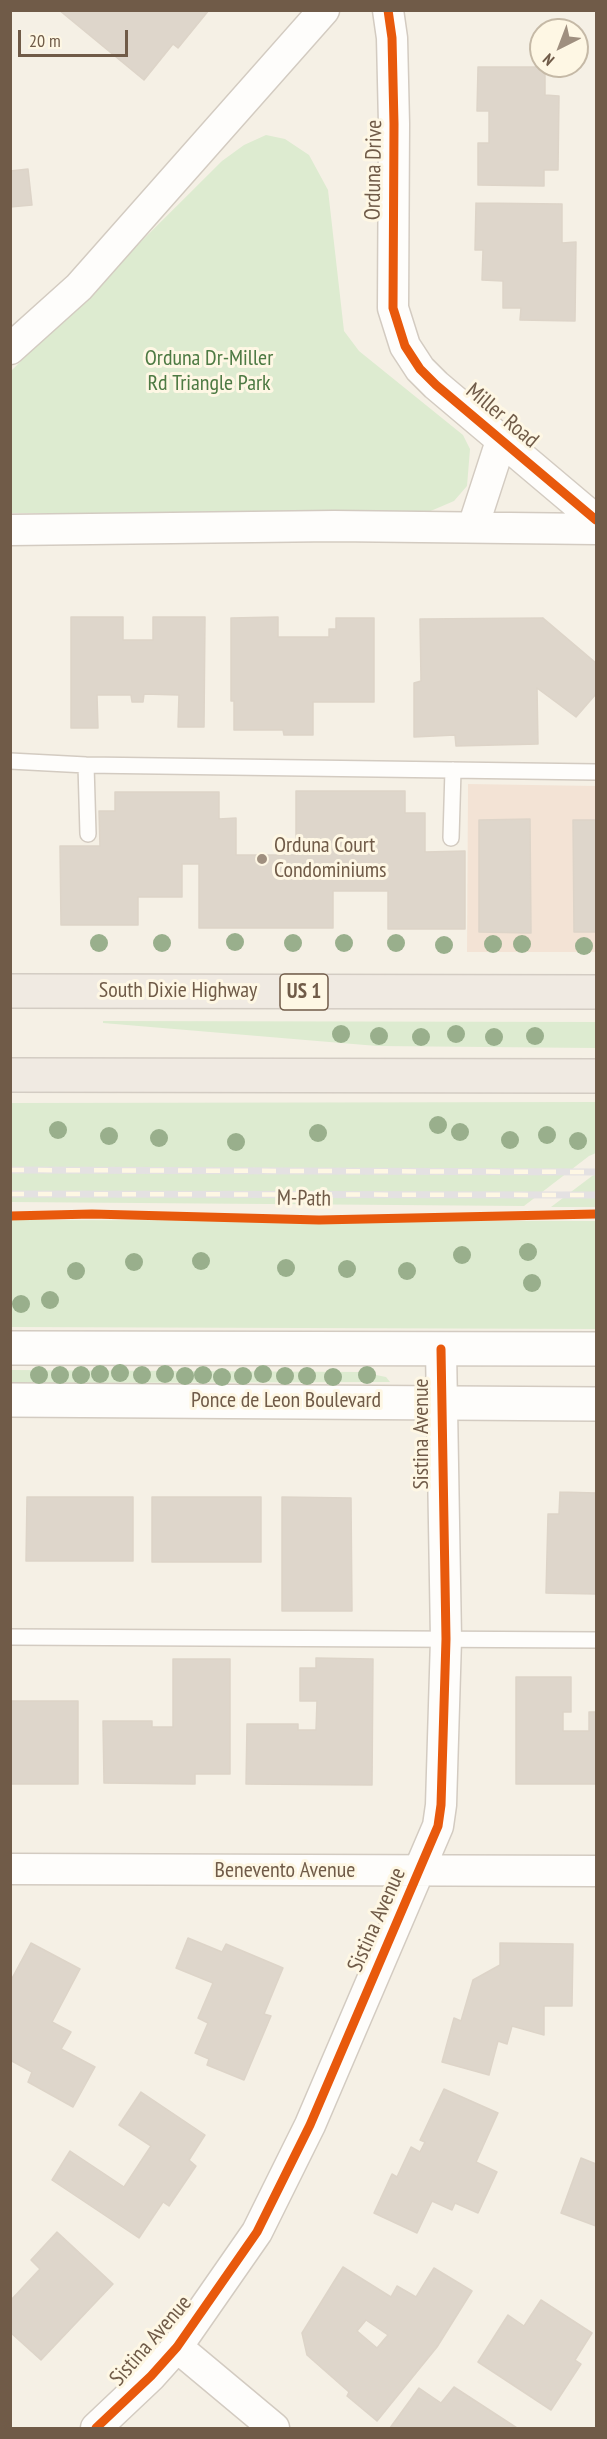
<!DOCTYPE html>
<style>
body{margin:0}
#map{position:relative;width:607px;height:2439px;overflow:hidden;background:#f5f0e5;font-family:"PT Sans Narrow",sans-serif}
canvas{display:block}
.frame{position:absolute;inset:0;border:12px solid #705b48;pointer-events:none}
.north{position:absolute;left:529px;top:18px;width:60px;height:60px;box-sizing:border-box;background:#fef7e4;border:2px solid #c5b9a6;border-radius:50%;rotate:222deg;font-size:16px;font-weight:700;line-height:24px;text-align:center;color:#705b48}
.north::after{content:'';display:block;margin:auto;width:21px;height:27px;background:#9f8f7f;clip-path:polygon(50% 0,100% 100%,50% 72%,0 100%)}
.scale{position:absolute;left:18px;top:30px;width:110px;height:27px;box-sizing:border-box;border:3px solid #705b48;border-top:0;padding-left:8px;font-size:18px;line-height:21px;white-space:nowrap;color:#705b48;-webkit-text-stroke:4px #fef7e4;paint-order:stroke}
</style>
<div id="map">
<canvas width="607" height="2439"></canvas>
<div class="frame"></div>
<div class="north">N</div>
<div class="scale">20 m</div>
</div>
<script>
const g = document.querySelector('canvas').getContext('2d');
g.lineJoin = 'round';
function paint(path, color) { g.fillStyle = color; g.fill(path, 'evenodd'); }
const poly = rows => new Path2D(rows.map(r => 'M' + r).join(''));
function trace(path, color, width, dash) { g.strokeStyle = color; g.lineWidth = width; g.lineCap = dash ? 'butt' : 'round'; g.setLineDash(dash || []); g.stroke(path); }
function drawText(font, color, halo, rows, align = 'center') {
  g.font = font + ' "PT Sans Narrow",sans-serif'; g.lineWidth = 6; g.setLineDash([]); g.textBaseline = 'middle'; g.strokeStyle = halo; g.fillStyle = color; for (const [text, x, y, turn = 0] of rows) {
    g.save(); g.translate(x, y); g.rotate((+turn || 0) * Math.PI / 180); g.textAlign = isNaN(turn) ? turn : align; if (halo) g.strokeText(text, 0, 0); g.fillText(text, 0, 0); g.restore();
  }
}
paint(poly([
 [468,784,596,786,596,952,467,952]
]), '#f3e3d5');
paint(poly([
 [266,135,285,139,309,155,328,190,344,331,359,351,463,435,470,449,467,486,454,501,426,513,11,513,11,371,222,161,244,145],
 [103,1021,596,1022,596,1048,377,1046,103,1023],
 [596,1102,596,1153,589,1156,524,1206,11,1202,11,1103],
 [596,1173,596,1207,551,1207],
 [10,1220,596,1221,596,1329,11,1327],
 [11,1370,361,1372,386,1377,390,1382,11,1383]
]), '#ddebd0');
const building = poly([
 [59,10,209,10,178,48,173,44,144,80,59,10],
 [478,67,545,67,545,95,559,96,558,170,544,170,544,186,478,185,478,143,489,143,489,111,477,111,478,67],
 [28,169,32,205,10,207,10,171,28,169],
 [476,203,562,204,562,243,576,242,575,321,520,320,521,308,503,308,503,281,482,280,483,250,475,250,476,203],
 [71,617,123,617,123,640,153,640,153,617,205,617,204,727,178,727,179,695,144,694,143,702,132,702,131,695,97,695,98,728,71,728,71,617],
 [278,617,278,637,329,637,329,629,336,629,336,618,374,618,374,702,313,702,313,735,284,735,283,730,234,730,234,701,231,701,231,618,278,617],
 [543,618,596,663,596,694,576,717,537,688,538,744,456,746,455,735,414,737,414,683,421,681,420,619,543,618],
 [296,791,405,791,405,813,425,813,425,852,465,851,465,929,388,929,388,891,333,891,333,928,199,928,199,864,182,864,182,897,138,897,138,925,61,925,60,846,100,846,99,811,115,811,115,792,219,792,219,819,236,818,236,855,296,855,296,791],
 [530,819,531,933,479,932,479,820,530,819],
 [573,820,596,820,596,932,574,932,573,820],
 [560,1492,596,1493,596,1594,546,1593,548,1514,559,1514,560,1492],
 [27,1497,133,1497,133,1561,26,1561,27,1497],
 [152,1497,261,1497,261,1562,152,1562,152,1497],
 [282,1497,351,1498,352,1611,282,1611,282,1497],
 [316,1658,373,1659,372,1785,246,1784,247,1724,298,1724,298,1730,316,1730,317,1701,300,1701,300,1668,316,1668,316,1658],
 [173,1659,230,1659,230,1774,195,1774,195,1784,104,1783,103,1721,152,1721,152,1727,173,1727,173,1659],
 [516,1677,571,1677,571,1712,563,1712,563,1731,589,1731,589,1712,596,1712,596,1784,516,1784,516,1677],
 [10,1701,78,1701,78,1784,10,1784,10,1701],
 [188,1938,222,1952,226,1944,283,1968,264,2014,271,2016,244,2080,207,2065,209,2059,195,2053,208,2023,198,2018,213,1983,176,1968,188,1938],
 [31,1943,80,1969,52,2022,71,2032,61,2049,95,2067,73,2107,28,2082,32,2072,10,2060,10,1982,31,1943],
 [500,1943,573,1944,572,2006,544,2006,544,2035,512,2026,507,2044,498,2041,489,2075,442,2062,454,2018,461,2021,473,1980,500,1965,500,1943],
 [444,2089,498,2113,476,2162,497,2172,478,2213,455,2203,452,2210,432,2201,417,2233,374,2213,392,2174,397,2177,411,2147,420,2152,425,2142,420,2140,444,2089],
 [141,2092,205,2135,189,2160,196,2166,169,2206,163,2202,139,2238,52,2180,70,2151,124,2187,151,2146,119,2125,141,2092],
 [581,2158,596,2164,596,2226,561,2213,581,2158],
 [57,2232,113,2284,41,2360,10,2332,10,2301,40,2269,31,2260,57,2232],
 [343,2267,391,2297,397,2286,416,2297,434,2268,472,2291,437,2347,377,2421,347,2396,349,2392,307,2355,302,2333,343,2267],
 [366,2320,388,2335,377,2348,357,2331,366,2320],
 [541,2300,592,2333,575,2360,581,2364,551,2410,478,2362,508,2315,524,2326,541,2300],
 [454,2387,517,2428,390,2428,419,2388,441,2403,454,2387]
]);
paint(building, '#ded6cb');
trace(building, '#ddd4c8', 1.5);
const service = poly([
 [10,761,86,765,596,772],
 [86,765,88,834],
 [451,838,453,770],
 [10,1637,596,1640]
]);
const minor = poly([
 [388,10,392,38,394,124,393,308,405,346,420,369,436,385,596,520],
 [10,349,79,287,324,10],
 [473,527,501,441],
 [10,530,334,526,596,529],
 [10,1869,596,1871],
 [177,2347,274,2428],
 [96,2428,151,2376,177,2347,257,2232,310,2125,438,1826,441,1805,446,1639,441,1349]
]);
const tertiary = poly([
 [10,1348,596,1349],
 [10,1400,596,1404]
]);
const trunk = poly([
 [10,991,596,992],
 [10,1075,596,1076]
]);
trace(service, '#d3cbc1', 18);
trace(minor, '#d3cbc1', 33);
trace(tertiary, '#d3cbc1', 36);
trace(trunk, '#d3ccc3', 36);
trace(service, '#fefdfb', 15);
trace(minor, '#fefdfb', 30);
trace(tertiary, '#fefdfb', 33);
trace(trunk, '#f0eae2', 33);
const rail = poly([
 [10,1170,596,1172],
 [10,1194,596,1195]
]);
trace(rail, '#e4e1e2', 7);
trace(rail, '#fef7e4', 4.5, [14]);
trace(poly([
 [388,10,392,38,394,124,393,308,405,346,420,369,436,385,596,520],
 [10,1216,92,1214,319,1220,596,1214],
 [96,2428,151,2376,177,2347,257,2232,310,2125,438,1826,441,1805,446,1639,441,1349]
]), '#e8590c', 9);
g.fillStyle = '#99af8c';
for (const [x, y] of [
 [235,942],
 [99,943],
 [162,943],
 [293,943],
 [344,943],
 [396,943],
 [493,944],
 [522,944],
 [444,945],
 [584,946],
 [341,1034],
 [456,1034],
 [379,1036],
 [535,1036],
 [421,1037],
 [494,1037],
 [438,1125],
 [58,1130],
 [460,1132],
 [318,1133],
 [547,1135],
 [109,1136],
 [159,1138],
 [510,1140],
 [578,1141],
 [236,1142],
 [528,1252],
 [462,1255],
 [201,1261],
 [134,1262],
 [286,1268],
 [347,1269],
 [76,1271],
 [407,1271],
 [532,1283],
 [50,1300],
 [21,1304],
 [120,1373],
 [100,1374],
 [165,1374],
 [263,1374],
 [39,1375],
 [60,1375],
 [81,1375],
 [142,1375],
 [203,1375],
 [367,1375],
 [185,1376],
 [243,1376],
 [285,1376],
 [307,1376],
 [222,1377],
 [333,1377]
]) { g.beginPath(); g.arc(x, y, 9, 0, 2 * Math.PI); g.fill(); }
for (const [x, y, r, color] of [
 [262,859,6,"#9f8f7f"]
]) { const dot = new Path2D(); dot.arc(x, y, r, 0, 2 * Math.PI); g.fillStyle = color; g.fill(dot); trace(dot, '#fef7e4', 2); }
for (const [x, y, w] of [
 [304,992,48]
]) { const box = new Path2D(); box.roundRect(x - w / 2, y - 18, w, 36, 4.5); g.fillStyle = '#fef7e4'; g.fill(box); trace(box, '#705b48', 1.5); }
drawText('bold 21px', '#705b48', null, [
 ["US 1",304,992]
]);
drawText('22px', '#705b48', '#fef7e4', [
 ["Orduna Drive",374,170,-89],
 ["Miller Road",502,416,40],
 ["South Dixie Highway",178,991],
 ["M-Path",304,1199,1],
 ["Ponce de Leon Boulevard",286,1401],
 ["Sistina Avenue",422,1434,-90],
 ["Benevento Avenue",285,1871],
 ["Sistina Avenue",377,1920,-66],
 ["Sistina Avenue",151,2341,-49]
]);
drawText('22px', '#4d7a43', '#fef7e4', [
 ["Orduna Dr-Miller",209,359],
 ["Rd Triangle Park",209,384]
]);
drawText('22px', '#705b48', '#fef7e4', [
 ["Orduna Court",274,846],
 ["Condominiums",274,871]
], 'left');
</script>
